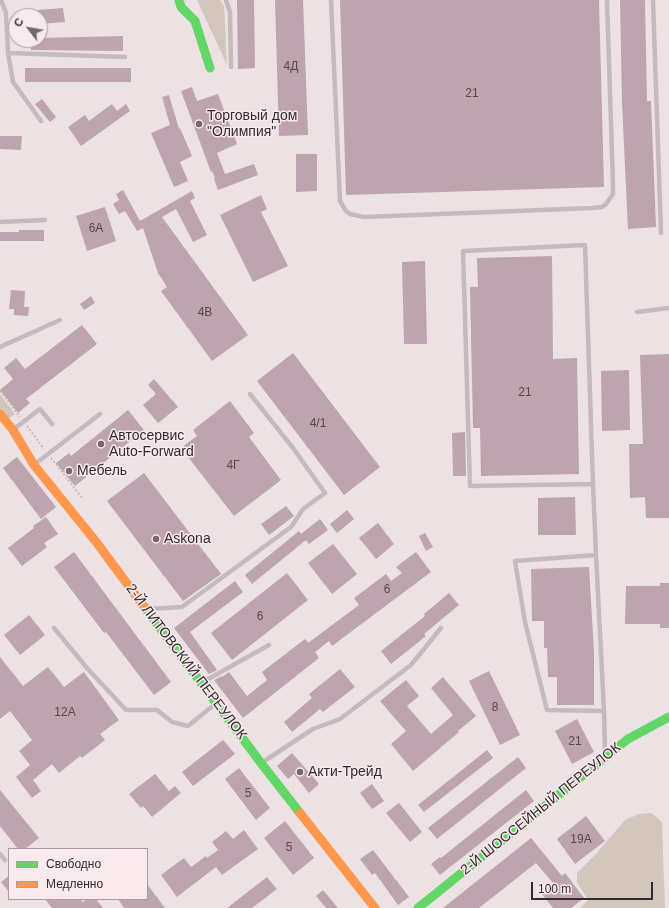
<!DOCTYPE html>
<meta charset="utf-8">
<style>
body{margin:0}
#map{position:relative;width:669px;height:908px;overflow:hidden;background:#ece1e3;font-family:Arial,sans-serif}
canvas{display:block}
.legend{position:absolute;left:8px;top:848px;width:140px;height:52px;box-sizing:border-box;background:#f8e9ec;border:1px solid #aa9ca0;margin:0;padding:5px 7px;list-style:none;font-size:12px;color:#35292e}
.legend li{display:flex;align-items:center;gap:8px;height:20px}
.legend b{width:20px;border:1px solid #aa9ca0}
.north{position:absolute;left:8px;top:8px;width:40px;height:40px;box-sizing:border-box;background:#f8e9ec;border:1px solid #aa9ca0;border-radius:50%;rotate:301deg;font-size:11px;font-weight:700;line-height:16px;text-align:center;color:#35292e}
.north::after{content:'';display:block;margin:auto;width:14px;height:18px;background:#75696d;clip-path:polygon(50% 0,100% 100%,50% 72%,0 100%)}
.scale{position:absolute;left:531px;top:882px;width:122px;height:18px;box-sizing:border-box;border:2px solid #35292e;border-top:0;padding-left:5px;font-size:12px;line-height:14px;white-space:nowrap;color:#35292e;-webkit-text-stroke:3px #f8e9ec;paint-order:stroke}
</style>
<div id="map">
<canvas width="669" height="908"></canvas>
<ul class="legend">
<li><b style="height:5px;background:#63d668"></b>Свободно</li>
<li><b style="height:5px;background:#ff974d"></b>Медленно</li>
</ul>
<div class="north">С</div>
<div class="scale">100 m</div>
</div>
<script>
const g = document.querySelector('canvas').getContext('2d');
g.lineJoin = 'round';
function paint(path, color) { g.fillStyle = color; g.fill(path, 'evenodd'); }
const poly = rows => new Path2D(rows.map(r => 'M' + r).join(''));
function trace(path, color, width, dash) { g.strokeStyle = color; g.lineWidth = width; g.lineCap = dash ? 'butt' : 'round'; g.setLineDash(dash || []); g.stroke(path); }
function drawText(font, color, halo, rows, align = 'center') {
  g.font = font + ' Arial,sans-serif'; g.lineWidth = 3; g.setLineDash([]); g.textBaseline = 'middle'; g.strokeStyle = halo; g.fillStyle = color; for (const [text, x, y, turn = 0] of rows) {
    g.save(); g.translate(x, y); g.rotate((+turn || 0) * Math.PI / 180); g.textAlign = isNaN(turn) ? turn : align; if (halo) g.strokeText(text, 0, 0); g.fillText(text, 0, 0); g.restore();
  }
}
paint(poly([
 [197,0,220,0,224,6,227,65],
 [0,394,15,414,8,419,0,409],
 [651,813,658,818,662,823,665,908,580,908,588,900,577,882,577,873,596,854,625,820,639,814]
]), '#d3c7bd');
paint(poly([
 [237,0,254,0,255,68,238,69],
 [275,0,303,0,308,135,279,136],
 [340,0,599,0,604,187,346,195],
 [620,0,645,0,647,101,651,101,656,227,628,229,622,102],
 [63,8,65,22,40,24,40,16,38,16,38,10],
 [123,36,123,51,31,50,31,40,40,40,40,38],
 [25,68,131,68,131,82,25,82],
 [192,87,197,101,218,94,237,144,217,153,225,174,254,164,258,175,218,190,214,179,215,178,212,171,211,172,181,91],
 [169,95,179,129,180,128,192,156,180,162,188,181,174,187,151,133,170,125,162,97],
 [42,99,56,117,50,122,35,104],
 [112,104,117,111,126,104,130,111,81,146,68,127,85,115,89,121],
 [0,136,22,136,21,150,0,149],
 [296,154,317,154,317,191,296,192],
 [123,190,140,221,192,191,195,198,190,201,207,235,193,242,176,209,162,217,248,335,212,361,161,291,167,287,158,273,143,228,137,231,125,211,119,214,113,204,119,200,116,194],
 [261,195,267,209,261,212,288,266,253,282,220,215],
 [105,207,116,241,87,251,76,216],
 [19,230,44,230,44,241,0,241,0,232,19,232],
 [552,256,553,359,577,358,579,474,481,476,480,428,473,428,470,287,478,287,477,258],
 [425,261,427,344,404,344,402,262],
 [11,290,25,291,24,307,29,307,28,316,14,315,14,309,9,309],
 [91,296,95,303,84,310,80,304],
 [82,325,97,344,26,399,30,403,18,413,0,390,13,379,4,368,16,358,25,369],
 [293,353,380,467,344,495,257,381],
 [669,354,669,518,646,518,645,497,630,498,629,444,643,444,640,355],
 [629,370,630,430,602,431,601,371],
 [154,379,178,407,158,423,143,405,156,394,148,385],
 [230,401,254,433,249,437,281,480,234,516,181,448,197,436,193,430],
 [128,410,144,430,75,486,56,463,69,453,71,456],
 [465,432,466,476,453,476,452,433],
 [17,457,56,507,41,519,3,468],
 [144,473,221,574,183,601,107,501],
 [575,497,576,535,538,535,538,498],
 [286,506,294,516,269,535,261,524],
 [347,510,354,519,337,533,330,524],
 [46,517,58,534,44,543,47,547,22,566,8,548,34,528,33,526],
 [320,519,328,530,309,544,306,540,252,584,245,575,299,531,301,534],
 [378,523,394,544,376,559,359,538],
 [425,533,433,547,426,551,419,536],
 [333,544,357,574,332,594,308,563],
 [74,552,171,682,154,695,106,632,104,633,54,567],
 [416,552,431,572,332,646,329,641,315,652,319,658,243,718,214,680,222,676,222,677,229,672,247,696,267,680,262,672,305,639,308,643,359,605,354,598,386,574,391,581,402,573,396,567],
 [589,567,594,652,594,705,557,705,557,677,548,677,547,648,544,648,544,621,532,621,531,569],
 [287,573,308,600,232,660,211,633],
 [235,581,243,592,190,632,217,670,209,674,174,628],
 [660,583,669,583,669,628,660,628,660,624,625,624,626,586,660,586],
 [449,593,459,605,424,634,426,636,391,664,381,651,425,616,424,614],
 [29,615,45,635,20,655,4,635],
 [0,657,23,686,48,667,64,687,84,672,119,720,100,734,105,740,82,758,80,756,59,773,52,764,33,780,41,791,32,798,16,777,30,765,19,751,32,740,10,711,0,719],
 [340,669,355,687,323,712,320,709,292,732,284,722,312,698,309,694],
 [489,671,520,735,500,745,469,681],
 [443,677,476,716,458,731,459,732,413,771,391,744,406,731,380,701,406,680,419,696,407,706,431,734,453,715,431,688],
 [577,719,594,752,572,764,555,731],
 [223,740,235,754,193,786,182,772],
 [487,750,493,758,424,812,418,805],
 [292,753,319,784,309,793,294,774,288,779,277,766],
 [518,757,526,768,437,839,428,828],
 [239,768,270,808,256,820,225,779],
 [155,774,169,791,175,786,181,793,152,817,143,806,141,808,129,794],
 [372,784,384,801,372,809,360,793],
 [0,790,39,838,25,849,18,849,0,826],
 [526,790,534,801,440,875,431,864,440,857,441,858],
 [399,803,422,832,410,842,386,813],
 [586,816,605,841,575,864,557,839],
 [285,821,314,858,293,875,264,838],
 [244,830,258,849,222,875,216,867,177,897,161,875,184,858,191,867,206,856,207,858,218,850,212,842,226,831,233,839],
 [531,838,562,876,565,873,584,898,571,908,553,908,541,893,553,883,536,863,479,908,443,908],
 [373,850,409,897,398,905,375,873,372,875,360,859],
 [9,876,9,892,1,882],
 [267,877,277,889,252,908,227,908],
 [147,884,165,908,124,908,118,899,147,899],
 [323,890,338,908,326,908,316,896],
 [45,899,80,899,83,902,87,899,96,899,103,908,52,908]
]), '#bea4af');
trace(poly([
 [0,391,20,417],
 [27,426,44,449],
 [51,458,83,499]
]), '#bdb3b6', 1.5, [2, 2]);
trace(poly([
 [1,0,6,13,8,53,13,82,41,121],
 [226,0,230,12,231,67],
 [331,0,340,201,346,211,350,214,364,217,592,208,602,207,606,204,613,194,613,185,607,0],
 [653,0,661,233],
 [8,53,125,57],
 [0,222,45,220],
 [637,312,669,308],
 [0,347,60,320],
 [14,429,40,409,52,424],
 [35,464,100,414],
 [593,484,470,486,463,251,585,245,593,484,596,555,604,711,605,754],
 [596,555,515,561,525,622,547,710,604,711],
 [148,609,182,607,291,527,303,509,325,493,293,448,250,394],
 [54,628,87,668,126,710,157,710,172,722,188,726,215,704],
 [203,682,269,645],
 [263,762,313,729,340,719,411,665,441,628],
 [0,854,5,860]
]), '#c5babd', 4.5);
trace(poly([
 [179,0,181,7,195,21,210,68],
 [145,608,261,763,300,813],
 [418,908,628,739,669,717]
]), '#63d668', 9);
trace(poly([
 [0,414,13,430,34,465,97,543,145,608],
 [300,813,375,908]
]), '#ff974d', 9);
for (const [x, y, r, color] of [
 [199,124,4,"#75696d"],
 [101,444,4,"#75696d"],
 [69,471,4,"#75696d"],
 [156,539,4,"#75696d"],
 [300,772,4,"#75696d"]
]) { const dot = new Path2D(); dot.arc(x, y, r, 0, 2 * Math.PI); g.fillStyle = color; g.fill(dot); trace(dot, '#f8e9ec', 1.5); }
drawText('12px', '#57484e', null, [
 ["4Д",291,67],
 ["21",472,94],
 ["6А",96,229],
 ["4В",205,313],
 ["21",525,393],
 ["4/1",318,424],
 ["4Г",233,466],
 ["6",387,590],
 ["6",260,617],
 ["8",495,708],
 ["12А",65,713],
 ["21",575,742],
 ["5",248,794],
 ["19А",581,840],
 ["5",289,848]
]);
drawText('14px', '#35292e', '#f8e9ec', [
 ["Торговый дом",207,116],
 ["\"Олимпия\"",207,132],
 ["Автосервис",109,436],
 ["Auto-Forward",109,452],
 ["Мебель",77,471],
 ["Askona",164,539],
 ["Акти-Трейд",308,772]
], 'left');
drawText('14px', '#35292e', '#f8e9ec', [
 ["2-Й ЛИТОВСКИЙ ПЕРЕУЛОК",186,662,53],
 ["2-Й ШОССЕЙНЫЙ ПЕРЕУЛОК",541,809,-39]
]);
</script>
